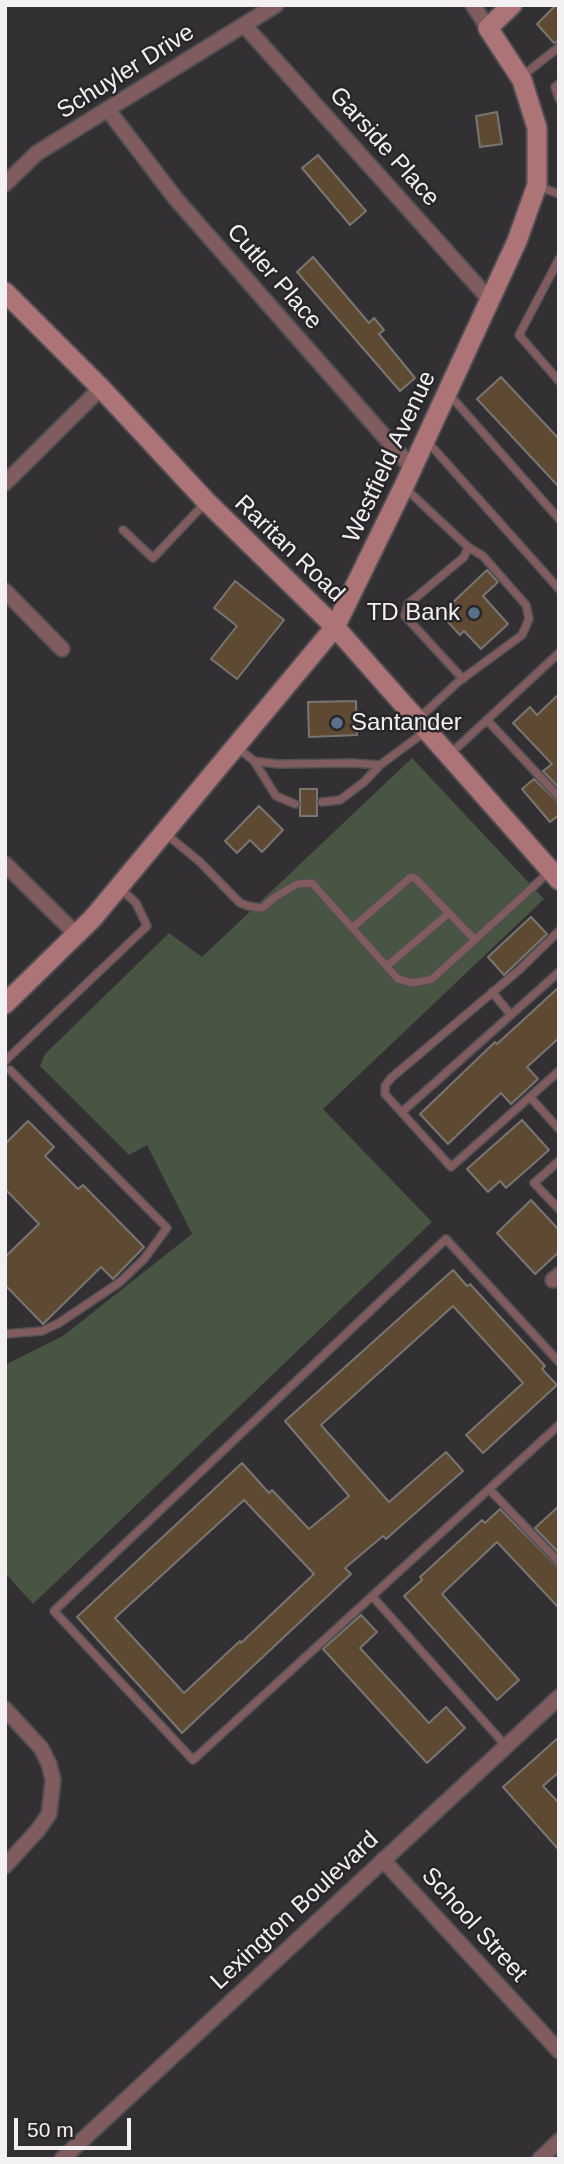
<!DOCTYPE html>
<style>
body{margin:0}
#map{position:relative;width:564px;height:2164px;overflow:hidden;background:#333033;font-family:Arial,sans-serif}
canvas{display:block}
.frame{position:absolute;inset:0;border:7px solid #f3f0f3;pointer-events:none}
.scale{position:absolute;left:14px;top:2118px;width:117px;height:32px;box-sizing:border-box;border:4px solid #f3f0f3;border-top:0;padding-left:9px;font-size:21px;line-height:24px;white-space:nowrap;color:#f3f0f3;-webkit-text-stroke:5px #292629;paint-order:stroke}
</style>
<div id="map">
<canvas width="564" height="2164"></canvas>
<div class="frame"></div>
<div class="scale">50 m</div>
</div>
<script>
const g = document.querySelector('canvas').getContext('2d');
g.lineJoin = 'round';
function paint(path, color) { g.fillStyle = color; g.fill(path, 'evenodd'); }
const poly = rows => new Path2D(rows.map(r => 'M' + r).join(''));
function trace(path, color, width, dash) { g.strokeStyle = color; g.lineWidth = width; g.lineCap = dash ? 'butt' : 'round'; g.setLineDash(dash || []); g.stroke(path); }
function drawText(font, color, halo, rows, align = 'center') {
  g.font = font + ' Arial,sans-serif'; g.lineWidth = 5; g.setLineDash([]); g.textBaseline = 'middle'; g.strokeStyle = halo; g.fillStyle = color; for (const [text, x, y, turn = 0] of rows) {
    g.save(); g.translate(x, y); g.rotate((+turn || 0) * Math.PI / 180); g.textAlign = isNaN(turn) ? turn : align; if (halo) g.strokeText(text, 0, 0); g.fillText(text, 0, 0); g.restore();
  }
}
paint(poly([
 [412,758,544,899,323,1109,432,1222,33,1604,5,1573,5,1365,63,1336,192,1234,147,1145,129,1155,40,1066,45,1054,169,933,202,957]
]), '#485543');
const building = poly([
 [556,5,559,5,559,41,554,43,537,24,556,5],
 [497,112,502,144,480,147,476,116,497,112],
 [318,155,366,211,350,225,302,168,318,155],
 [313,257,369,323,374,318,384,330,379,334,415,378,400,391,297,272,313,257],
 [501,377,559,439,559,487,477,399,501,377],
 [487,570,498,582,483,596,508,624,481,649,464,631,460,635,448,622,454,617,446,609,487,570],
 [235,581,284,620,237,679,211,659,237,626,214,608,235,581],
 [559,694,559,788,543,771,552,764,513,723,530,707,537,715,559,694],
 [356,701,357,735,309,737,308,702,356,701],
 [534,779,559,803,559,815,550,822,522,789,534,779],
 [300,789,317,789,317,816,300,816,300,789],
 [259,806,283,830,262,852,250,840,237,853,225,841,259,806],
 [531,917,547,934,504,975,488,957,531,917],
 [559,987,559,1038,527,1067,538,1079,511,1104,501,1093,448,1144,420,1114,495,1042,497,1044,559,987],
 [522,1120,549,1150,506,1188,500,1181,488,1192,467,1169,522,1120],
 [28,1121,54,1147,45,1156,78,1189,83,1185,144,1247,113,1279,101,1267,43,1324,5,1285,5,1257,39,1224,5,1189,5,1144,28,1121],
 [531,1200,559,1230,559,1252,535,1274,497,1233,531,1200],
 [453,1270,467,1286,470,1284,545,1366,542,1369,557,1385,483,1453,466,1435,523,1383,453,1306,321,1425,389,1502,446,1452,463,1471,386,1539,383,1536,345,1568,351,1574,182,1733,77,1617,242,1463,269,1493,272,1490,309,1529,349,1496,285,1421,453,1270],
 [244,1500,314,1574,241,1643,240,1641,184,1693,115,1618,244,1500],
 [559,1506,559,1553,535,1528,559,1506],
 [500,1509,559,1568,559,1608,497,1542,442,1594,519,1680,497,1700,404,1596,422,1580,420,1577,482,1520,485,1523,500,1509],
 [361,1615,377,1632,360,1648,429,1723,446,1707,465,1728,427,1763,323,1649,361,1615],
 [559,1737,559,1772,543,1786,559,1803,559,1850,503,1787,559,1737]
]);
paint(building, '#5e4a32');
trace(building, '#797672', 2);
const lane = poly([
 [521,77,559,47],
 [559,84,555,87,559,99],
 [537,186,559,194],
 [559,259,519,335,559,381],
 [448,393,559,519],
 [426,440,559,589],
 [404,487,468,547,464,557,408,604,405,616,463,679],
 [123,530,153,558,206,502],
 [418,719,458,682,522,635,529,619,526,605,483,556,468,547],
 [487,720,559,797],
 [237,747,254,761,276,796,295,804],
 [449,755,559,653],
 [254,761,278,764,353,763,380,765],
 [322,802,340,800,364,782,380,765,426,731],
 [166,834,200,862,240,903,248,906,262,908,275,897,297,884,312,883,398,979,413,983,432,979,559,863],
 [352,928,411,877,416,879,475,940],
 [559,931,519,970,391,1078,385,1086,385,1094,451,1167,559,1071],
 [387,966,449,913],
 [492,992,511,1015],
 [5,1061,147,926,136,903,119,887],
 [530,1097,559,1129],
 [402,1112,559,972],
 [559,1161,534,1183,559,1209],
 [5,1334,42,1331,59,1323,120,1282,144,1259,167,1228,10,1070],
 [559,1362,446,1239,54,1611,193,1760,559,1425],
 [489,1489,559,1562],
 [372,1596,506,1746]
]);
const street = poly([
 [473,5,488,28],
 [244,25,490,300],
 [108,110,176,199,412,468],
 [5,184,37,153,276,5],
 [5,483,101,388],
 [5,591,62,649],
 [5,864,76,934],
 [553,1280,559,1275],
 [5,1709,41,1748,49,1764,53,1780,49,1814,38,1830,5,1866],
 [383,1860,559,2051],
 [62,2159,559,1697],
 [540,2159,559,2141]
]);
const secondary = poly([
 [5,292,101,388,206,501,335,627,559,880],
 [5,1004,93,918,335,627,404,486,517,241,537,185,537,128,522,80,488,28,512,5]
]);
trace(lane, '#524f52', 10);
trace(street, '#524f52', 18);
trace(secondary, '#524f52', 23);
trace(lane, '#805c5e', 7);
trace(street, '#805c5e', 14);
trace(secondary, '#ac7477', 19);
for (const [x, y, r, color] of [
 [474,613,7,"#5c6f8a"],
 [337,723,7,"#5c6f8a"]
]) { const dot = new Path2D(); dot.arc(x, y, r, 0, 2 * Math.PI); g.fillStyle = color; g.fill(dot); trace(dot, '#292629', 2.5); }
drawText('24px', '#f3f0f3', '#292629', [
 ["Schuyler Drive",126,72,-32],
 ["Garside Place",384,147,48],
 ["Cutler Place",274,277,49],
 ["Westfield Avenue",390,457,-65],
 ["Raritan Road",289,549,44],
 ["Lexington Boulevard",295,1911,-43],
 ["School Street",474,1925,48]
]);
drawText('24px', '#f3f0f3', '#292629', [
 ["TD Bank",460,613],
 ["Santander",351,723,"left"]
], 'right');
</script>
